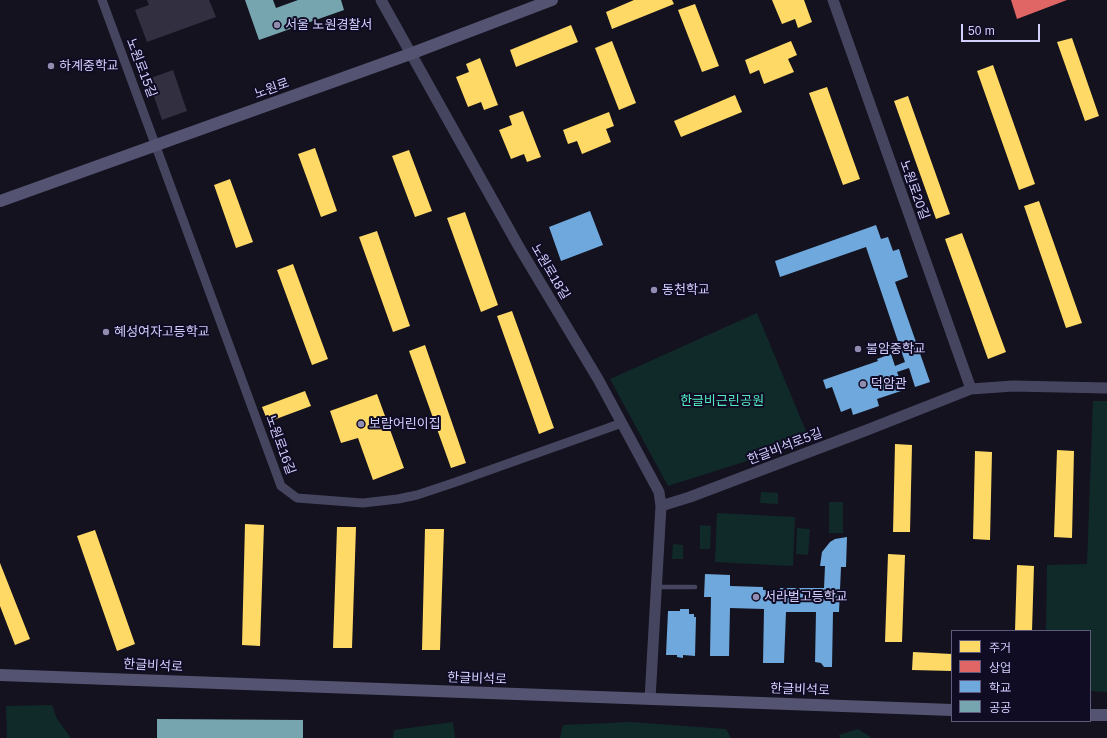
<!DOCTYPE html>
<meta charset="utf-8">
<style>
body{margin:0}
#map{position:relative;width:1107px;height:738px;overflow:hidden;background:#14121e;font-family:Arial,"Noto Sans KR",sans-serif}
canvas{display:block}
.legend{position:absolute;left:951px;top:630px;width:140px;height:92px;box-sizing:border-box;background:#100c24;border:1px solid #5e5a7c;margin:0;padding:5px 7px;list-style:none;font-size:12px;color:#d3cfff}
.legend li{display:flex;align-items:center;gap:8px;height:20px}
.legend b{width:20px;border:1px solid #5e5a7c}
.scale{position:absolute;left:961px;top:24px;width:79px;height:18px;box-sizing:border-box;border:2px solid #d3cfff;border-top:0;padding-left:5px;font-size:12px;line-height:14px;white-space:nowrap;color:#d3cfff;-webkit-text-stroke:3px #100c24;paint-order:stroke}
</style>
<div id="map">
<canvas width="1107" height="738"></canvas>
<ul class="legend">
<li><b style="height:11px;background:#ffd966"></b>주거</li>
<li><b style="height:11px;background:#e06666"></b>상업</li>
<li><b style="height:11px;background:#6fa8dc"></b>학교</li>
<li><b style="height:11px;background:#76a5af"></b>공공</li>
</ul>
<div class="scale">50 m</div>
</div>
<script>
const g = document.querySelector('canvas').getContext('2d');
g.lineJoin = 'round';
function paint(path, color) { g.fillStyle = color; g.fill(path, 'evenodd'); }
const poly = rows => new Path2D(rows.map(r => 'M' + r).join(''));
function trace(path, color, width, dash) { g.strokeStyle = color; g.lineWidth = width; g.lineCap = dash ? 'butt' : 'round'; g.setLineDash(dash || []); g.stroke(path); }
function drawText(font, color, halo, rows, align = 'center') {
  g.font = font + ' Arial,"Noto Sans KR",sans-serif'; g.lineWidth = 4; g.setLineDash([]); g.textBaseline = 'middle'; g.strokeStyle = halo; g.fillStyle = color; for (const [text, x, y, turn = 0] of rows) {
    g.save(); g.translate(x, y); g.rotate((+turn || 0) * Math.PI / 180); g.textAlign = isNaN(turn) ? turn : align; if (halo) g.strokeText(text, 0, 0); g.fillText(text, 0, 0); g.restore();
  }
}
paint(poly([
 [757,313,810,441,668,486,610,379],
 [1093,401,1107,401,1107,692,1090,691,1090,631,1046,631,1047,565,1087,564],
 [761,492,778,493,778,504,760,503],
 [829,502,843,502,843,533,829,533],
 [717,513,795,517,793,566,715,562],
 [700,525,711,526,710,549,700,549],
 [797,528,810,529,808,555,796,554],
 [673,544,683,545,683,559,672,559],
 [52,705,57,719,71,738,7,738,6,706],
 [453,722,455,738,393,738,394,730],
 [630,722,726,729,731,738,560,738,563,725],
 [858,729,872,738,840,738,839,735]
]), '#102a2a');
paint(poly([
 [634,0,672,0,674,4,612,29,606,12],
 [772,0,804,0,812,22,798,28,795,19,782,24],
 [695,4,719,66,702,72,678,10],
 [571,25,578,42,516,67,510,50],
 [1072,38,1099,116,1085,121,1057,42],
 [612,41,636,103,619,110,595,48],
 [791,41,797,55,788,59,794,72,764,84,759,70,750,74,745,60],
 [480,58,498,105,484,110,481,102,468,107,456,77,469,72,466,64],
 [993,65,1035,184,1019,190,977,71],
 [827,87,860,179,843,185,809,93],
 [735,95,742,112,681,137,674,121],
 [908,96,950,214,936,219,894,101],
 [523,111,541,157,527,162,524,154,511,159,499,130,512,125,509,116],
 [609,112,614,126,606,129,611,142,582,154,577,141,568,144,563,130],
 [315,148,337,211,321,217,298,154],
 [409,150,432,211,415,217,392,156],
 [230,179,253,242,236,248,214,185],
 [1039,201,1082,323,1066,328,1024,206],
 [465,212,498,305,481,312,447,218],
 [377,231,410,326,393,332,359,237],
 [962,233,1006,352,988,359,945,239],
 [293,264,328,359,312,365,277,270],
 [512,311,554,428,539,434,497,316],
 [425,345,466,463,451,468,409,351],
 [305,391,311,406,268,422,262,407],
 [377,394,404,468,373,480,358,438,341,443,330,411],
 [895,444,912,445,910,532,893,532],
 [1057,450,1074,451,1072,538,1054,537],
 [975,451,992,452,990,540,973,539],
 [245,524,264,525,260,646,242,645],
 [337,527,356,527,352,648,333,648],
 [425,529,444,529,440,650,422,650],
 [95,530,135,644,117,651,77,536],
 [888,554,905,555,902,642,885,642],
 [0,563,30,639,15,645,0,606],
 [1017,565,1034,566,1032,631,1015,631],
 [913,652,952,654,952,671,912,670]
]), '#ffd966');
paint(poly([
 [1011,0,1067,0,1017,19]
]), '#e06666');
paint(poly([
 [590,211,603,245,561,261,549,227],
 [876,225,881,239,888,237,893,251,899,249,908,277,895,282,930,382,915,387,909,368,897,372,904,390,877,399,879,406,853,415,851,408,841,412,832,387,826,389,823,380,878,361,877,359,891,354,895,366,905,362,866,247,780,277,775,261],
 [847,537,846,567,841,567,839,612,833,612,832,667,824,667,821,663,815,662,816,612,786,612,784,663,763,663,764,609,730,608,729,656,710,656,711,597,704,597,705,574,730,575,730,586,763,587,763,590,780,591,780,588,824,588,825,566,820,566,822,552,830,542,835,539],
 [680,609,689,609,689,614,694,614,694,617,696,617,695,656,683,655,683,658,677,657,677,655,666,655,668,611,680,611]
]), '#6fa8dc');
paint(poly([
 [245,0,273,0,276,8,298,0,341,0,344,10,259,40],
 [157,719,303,720,303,738,157,738]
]), '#76a5af');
paint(poly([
 [147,0,209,0,216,17,147,42,135,10,149,5],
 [173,70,187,111,162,120,148,79]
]), '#322f41');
trace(poly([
 [657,587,695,587]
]), '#464560', 4.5);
trace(poly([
 [102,0,281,486,297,498,363,503,398,499,417,495,456,482,622,423]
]), '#464560', 9);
trace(poly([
 [381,0,519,247,598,379,659,492,661,506,650,699],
 [833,0,971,389],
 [661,506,690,497,867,430,971,389,1013,386,1107,388]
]), '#464560', 11);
trace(poly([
 [0,201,410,54,552,0],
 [0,675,952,710],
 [1090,715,1107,715]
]), '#545372', 12);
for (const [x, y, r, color] of [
 [277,25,4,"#908db0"],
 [51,66,4,"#908db0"],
 [654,290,4,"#908db0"],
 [106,332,4,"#908db0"],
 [858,349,4,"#908db0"],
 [863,384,4,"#908db0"],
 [361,424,4,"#908db0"],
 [756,597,4,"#908db0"]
]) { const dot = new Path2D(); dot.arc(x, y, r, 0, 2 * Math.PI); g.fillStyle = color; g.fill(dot); trace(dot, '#100c24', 1.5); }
drawText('13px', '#d3cfff', '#100c24', [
 ["서울 노원경찰서",285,25],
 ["하계중학교",59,66],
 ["동천학교",662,290],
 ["혜성여자고등학교",114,332],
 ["불암중학교",866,349],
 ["덕암관",871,384],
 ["보람어린이집",369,424],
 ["서라벌고등학교",764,597]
], 'left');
drawText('13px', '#d3cfff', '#100c24', [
 ["노원로15길",141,68,69],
 ["노원로",272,89,-20],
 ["노원로20길",914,190,70],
 ["노원로18길",550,272,59],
 ["노원로16길",280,445,70],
 ["한글비석로5길",785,447,-21],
 ["한글비석로",153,666,3],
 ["한글비석로",477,679,2],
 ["한글비석로",800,690,2]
]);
drawText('13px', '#52e9bf', '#100c24', [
 ["한글비근린공원",722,401]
]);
</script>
